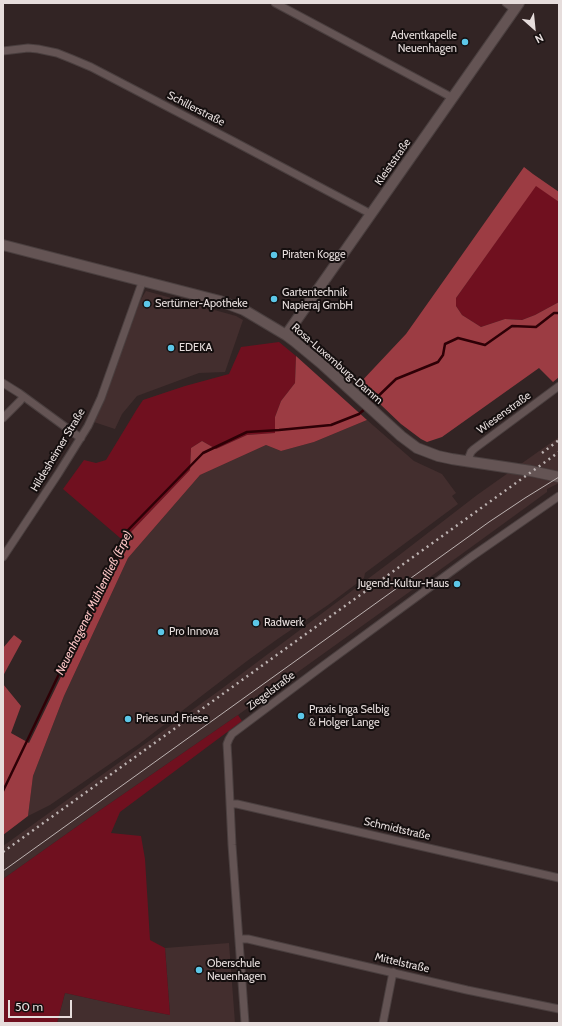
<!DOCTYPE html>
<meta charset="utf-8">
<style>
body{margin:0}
#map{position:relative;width:562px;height:1026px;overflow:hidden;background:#322424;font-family:Cabin,sans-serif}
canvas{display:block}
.frame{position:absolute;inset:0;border:4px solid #e6dddc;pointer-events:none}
.north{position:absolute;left:514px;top:8px;width:40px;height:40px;-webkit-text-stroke:3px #150f0f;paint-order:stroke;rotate:153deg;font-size:11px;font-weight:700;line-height:16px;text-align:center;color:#e6dddc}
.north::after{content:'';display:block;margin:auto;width:14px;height:18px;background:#e6dddc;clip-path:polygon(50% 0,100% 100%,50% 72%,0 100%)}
.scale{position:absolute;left:8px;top:1000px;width:64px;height:18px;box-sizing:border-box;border:2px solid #e6dddc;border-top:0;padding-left:5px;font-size:12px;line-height:14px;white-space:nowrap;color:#e6dddc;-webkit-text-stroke:3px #150f0f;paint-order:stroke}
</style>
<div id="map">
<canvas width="562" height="1026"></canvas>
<div class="frame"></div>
<div class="north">N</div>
<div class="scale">50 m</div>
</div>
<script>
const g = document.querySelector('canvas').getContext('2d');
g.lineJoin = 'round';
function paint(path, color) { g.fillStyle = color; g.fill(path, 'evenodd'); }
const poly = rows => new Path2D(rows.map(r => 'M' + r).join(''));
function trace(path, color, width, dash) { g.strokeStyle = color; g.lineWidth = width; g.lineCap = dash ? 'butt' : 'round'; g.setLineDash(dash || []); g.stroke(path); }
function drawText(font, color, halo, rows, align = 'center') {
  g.font = font + ' Cabin,sans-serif'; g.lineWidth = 4; g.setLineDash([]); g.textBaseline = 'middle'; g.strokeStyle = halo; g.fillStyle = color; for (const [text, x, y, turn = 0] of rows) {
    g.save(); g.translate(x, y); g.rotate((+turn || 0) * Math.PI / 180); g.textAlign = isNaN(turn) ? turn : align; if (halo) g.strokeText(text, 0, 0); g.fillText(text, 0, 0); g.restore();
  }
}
paint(poly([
 [146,291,236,316,243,320,225,372,199,373,137,396,122,414,115,429,94,422,101,408,140,301],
 [367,420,414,461,442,474,456,493,452,496,458,504,365,573,364,578,328,605,279,638,247,661,139,744,50,805,28,816,33,776,64,696,128,558,200,475,266,445,281,451,314,442],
 [559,437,559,483,547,489,547,492,426,580,238,715,96,813,3,879,3,846,220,690,389,563,477,495],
 [229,943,235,1023,57,1023,65,993,138,1009,170,1015,165,948]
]), '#432e2e');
paint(poly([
 [536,185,559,202,559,302,535,315,522,320,505,319,481,327,462,315,456,306,456,298],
 [279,342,296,356,295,383,281,401,275,417,276,433,247,435,216,449,202,441,191,448,190,470,131,532,126,543,63,489,84,460,96,463,106,460,137,409,143,400,185,386,229,374,241,347],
 [238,715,242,721,120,812,111,833,141,836,145,859,150,940,165,948,170,1015,138,1009,65,993,57,1023,3,1023,3,879,96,813]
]), '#70101f');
paint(poly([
 [524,167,533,174,559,192,559,202,536,186,456,298,456,306,462,315,481,327,505,319,522,320,535,315,559,302,559,377,553,382,539,368,442,437,427,442,421,439,401,424,359,384,406,334],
 [296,356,367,420,314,442,281,451,266,445,200,475,128,558,64,696,33,776,28,816,3,835,3,684,21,706,11,733,29,743,131,532,190,470,191,448,202,441,216,449,247,435,275,433,275,417,281,401,295,383],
 [14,635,22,641,3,676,3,648]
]), '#9c3c43');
trace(poly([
 [369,405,396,379,438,362,443,355,445,344,458,338,485,345,512,326,536,327,554,313,559,313],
 [3,791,128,530,203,453,247,432,279,430,331,425,359,414,366,408]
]), '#2e0006', 2.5);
const street = poly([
 [275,3,453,98],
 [506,3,514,9],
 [3,51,28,48,38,49,57,53,72,59,91,67,233,141,371,214],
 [3,383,19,393,75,434,81,438],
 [3,418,20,401,23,397],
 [467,462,471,452,474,449,559,386],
 [3,557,58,474,88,426,101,398,143,280],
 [230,804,237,804,559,878],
 [239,939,248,939,467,990,559,1009],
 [245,1023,232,845,228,761,227,744,229,739,232,734,324,665,471,557,559,496],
 [383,1023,393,972]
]);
const secondary = poly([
 [3,245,220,301,244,310,286,335,294,341,323,365,401,436,417,448,438,456,452,459,531,471,559,477],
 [286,335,519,3]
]);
trace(street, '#4a3f3f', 9);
trace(secondary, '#4a3f3f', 12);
trace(street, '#645454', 7);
trace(secondary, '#645454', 10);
trace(poly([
 [3,871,489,522,525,498,559,477]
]), '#bdb3b2', 1);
trace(poly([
 [542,453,559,440],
 [3,852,559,452]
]), '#bdb3b2', 2.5, [2, 4]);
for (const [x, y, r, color] of [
 [465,42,4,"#5cc7e8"],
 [274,255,4,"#5cc7e8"],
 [274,299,4,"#5cc7e8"],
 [147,304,4,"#5cc7e8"],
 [171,348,4,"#5cc7e8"],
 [457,584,4,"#5cc7e8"],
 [256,623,4,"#5cc7e8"],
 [161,632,4,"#5cc7e8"],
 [301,716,4,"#5cc7e8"],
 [128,719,4,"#5cc7e8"],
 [199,970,4,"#5cc7e8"]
]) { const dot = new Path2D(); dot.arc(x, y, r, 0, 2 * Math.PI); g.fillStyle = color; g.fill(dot); trace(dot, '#150f0f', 1.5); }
drawText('11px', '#e6dddc', '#150f0f', [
 ["Adventkapelle",457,36,"right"],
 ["Neuenhagen",457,49,"right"],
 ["Piraten Kogge",282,255],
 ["Gartentechnik",282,293],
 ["Napieraj GmbH",282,306],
 ["Sertürner-Apotheke",155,304],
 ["EDEKA",179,348],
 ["Jugend-Kultur-Haus",449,584,"right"],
 ["Radwerk",264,623],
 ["Pro Innova",169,632],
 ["Praxis Inga Selbig",309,710],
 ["& Holger Lange",309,723],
 ["Pries und Friese",136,719],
 ["Oberschule",207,964],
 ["Neuenhagen",207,977]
], 'left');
drawText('11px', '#e6dddc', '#150f0f', [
 ["Schillerstraße",196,109,27],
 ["Kleiststraße",393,162,-55],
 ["Rosa-Luxemburg-Damm",337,364,41],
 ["Wiesenstraße",504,413,-36],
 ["Hildesheimer Straße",58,450,-59],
 ["Ziegelstraße",271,691,-37],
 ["Schmidtstraße",397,829,13],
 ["Mittelstraße",402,963,13]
]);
drawText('italic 12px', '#fbc4c4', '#150f0f', [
 ["Neuenhagener Mühlenfließ (Erpe)",94,603,-64]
]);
</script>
